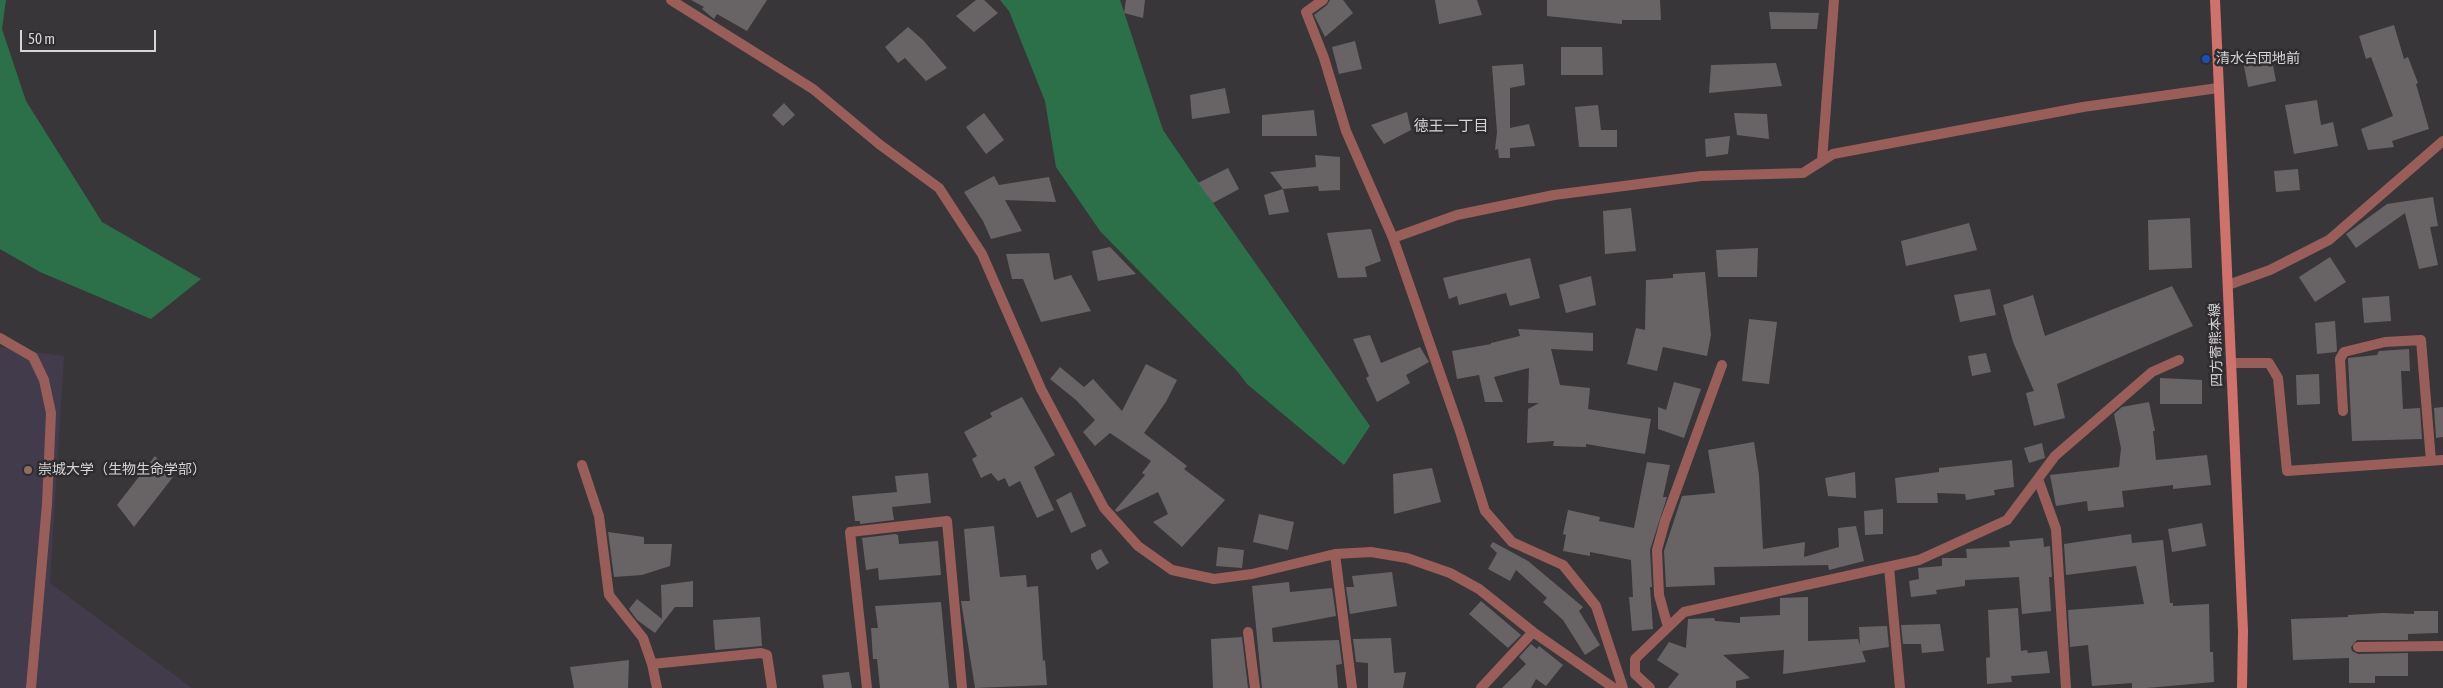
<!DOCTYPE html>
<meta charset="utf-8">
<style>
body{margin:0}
#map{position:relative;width:2443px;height:688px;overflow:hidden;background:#383639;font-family:"Asap Condensed",sans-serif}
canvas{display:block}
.scale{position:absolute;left:20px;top:30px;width:136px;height:22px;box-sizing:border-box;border:2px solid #d5d4d6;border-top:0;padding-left:6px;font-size:15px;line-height:18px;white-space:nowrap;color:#d5d4d6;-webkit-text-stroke:4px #2e2c2f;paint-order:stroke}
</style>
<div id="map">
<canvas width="2443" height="688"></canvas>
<div class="scale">50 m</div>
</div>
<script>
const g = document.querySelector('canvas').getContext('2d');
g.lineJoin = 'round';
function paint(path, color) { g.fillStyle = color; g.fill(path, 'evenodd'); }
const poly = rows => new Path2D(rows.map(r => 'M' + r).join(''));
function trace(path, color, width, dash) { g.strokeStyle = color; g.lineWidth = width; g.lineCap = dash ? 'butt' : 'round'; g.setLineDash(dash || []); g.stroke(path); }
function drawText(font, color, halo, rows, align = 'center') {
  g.font = font + ' "Asap Condensed","Noto Sans JP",sans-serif'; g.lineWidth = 5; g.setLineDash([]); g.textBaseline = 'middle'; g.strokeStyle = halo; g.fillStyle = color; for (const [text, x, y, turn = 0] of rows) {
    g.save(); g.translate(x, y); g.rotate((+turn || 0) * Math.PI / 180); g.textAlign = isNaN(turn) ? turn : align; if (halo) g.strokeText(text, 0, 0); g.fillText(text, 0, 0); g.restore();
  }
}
paint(poly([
 [0,347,64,356,50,583,192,688,0,688]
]), '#423b4b');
paint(poly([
 [0,0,6,0,2,29,26,101,102,222,201,279,151,319,40,272,0,249],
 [1000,0,1120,0,1163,130,1199,183,1370,426,1344,465,1247,384,1237,371,1100,231,1056,167,1045,101,1009,11]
]), '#2c7049');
paint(poly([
 [691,0,767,0,747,31,717,14,714,19,702,9,704,7],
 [976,0,984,0,998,13,974,32,956,16],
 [1126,0,1145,0,1143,18,1124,13],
 [1330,0,1343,0,1353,13,1325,37,1314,15,1327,5],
 [1435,0,1477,0,1482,15,1439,24],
 [1547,0,1660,0,1661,20,1622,20,1622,24,1547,16],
 [1769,12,1819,13,1817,29,1771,29],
 [2394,25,2404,59,2408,57,2418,83,2416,84,2429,129,2392,141,2394,147,2368,150,2361,129,2393,116,2371,57,2366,59,2359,36],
 [908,27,923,40,947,68,926,81,905,58,898,63,885,47],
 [1355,41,1362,69,1339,74,1332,47],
 [1561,47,1602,47,1603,75,1561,75],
 [2270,50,2276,81,2248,87,2242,56],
 [1776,63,1782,86,1709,93,1711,65],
 [1523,64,1525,85,1510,88,1510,128,1529,124,1535,146,1510,148,1510,158,1499,158,1498,149,1495,150,1497,132,1492,66],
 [1225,88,1230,113,1192,119,1190,95],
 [2317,100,2321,125,2333,122,2338,146,2294,154,2285,105],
 [784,103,795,115,783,126,772,115],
 [1598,105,1601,130,1617,130,1617,147,1579,147,1575,107],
 [1314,110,1317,136,1262,136,1262,115],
 [1407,112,1411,130,1384,144,1371,125],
 [984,113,1004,140,986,154,966,127],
 [1734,113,1767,114,1769,139,1737,135],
 [1730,136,1728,154,1706,157,1705,139],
 [1315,155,1340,157,1340,190,1319,191,1318,186,1283,189,1270,172,1316,167],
 [1228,168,1239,189,1213,203,1198,183],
 [2298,169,2300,190,2276,192,2274,171],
 [994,176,999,185,1049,177,1056,202,1005,200,1022,231,991,239,983,221,964,192],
 [1283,189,1289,212,1269,215,1264,195],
 [2433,197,2438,226,2430,227,2438,265,2419,269,2405,213,2356,248,2346,234,2387,204],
 [1631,208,1636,251,1605,254,1603,211],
 [2190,218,2192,268,2149,270,2148,220],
 [1969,223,1977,250,1906,266,1901,241],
 [1371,229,1381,261,1365,267,1367,277,1338,278,1327,233],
 [1110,247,1136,274,1098,281,1092,251],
 [1758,248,1757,277,1718,277,1716,250],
 [1049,253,1054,280,1071,275,1091,311,1041,322,1023,279,1012,279,1006,254],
 [2330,257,2346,282,2315,302,2299,277],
 [1530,258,1540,298,1510,306,1506,293,1459,305,1457,296,1449,299,1443,278],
 [1705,272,1711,335,1707,356,1663,347,1657,371,1627,364,1636,328,1645,330,1646,280,1673,278,1673,274],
 [1591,276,1596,305,1566,313,1559,285],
 [2172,286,2193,326,2057,384,2065,418,2034,426,2026,393,2034,391,2013,342,2003,305,2033,295,2045,336],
 [1990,289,1996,315,1960,322,1954,295],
 [2389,296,2391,321,2364,323,2362,298],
 [1749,319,1777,322,1769,384,1742,381],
 [2335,321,2337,350,2336,352,2317,354,2315,323],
 [1518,329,1593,333,1593,351,1551,349,1560,385,1590,388,1588,409,1651,419,1645,454,1586,444,1586,447,1553,446,1554,441,1527,443,1528,409,1539,403,1528,403,1529,368,1494,377,1503,402,1485,402,1479,375,1457,379,1452,351,1491,344,1491,343,1520,336],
 [1370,335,1381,363,1420,347,1429,362,1406,375,1410,383,1377,402,1366,378,1369,376,1353,339],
 [2409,349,2410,371,2401,371,2403,409,2420,408,2422,439,2352,441,2348,358,2377,355,2379,351],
 [1986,353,1991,372,1972,376,1968,356],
 [1146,364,1177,380,1166,402,1144,433,1187,466,1184,469,1225,500,1182,547,1153,522,1168,514,1158,492,1117,512,1115,510,1145,475,1142,473,1151,461,1110,433,1095,446,1083,432,1095,420,1076,400,1050,379,1060,367,1084,387,1093,379,1122,411],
 [2319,374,2320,404,2297,405,2296,375],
 [2160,378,2202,380,2202,404,2160,404],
 [1674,382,1701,389,1684,438,1658,429,1658,407,1666,410],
 [1022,397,1055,455,1034,467,1054,510,1037,518,1020,481,1009,487,1005,478,998,481,991,473,981,478,972,459,977,456,964,432,992,417,990,413],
 [2149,402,2155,431,2153,431,2156,460,2207,455,2211,485,2173,489,2173,485,2122,491,2124,507,2088,511,2087,501,2056,506,2050,475,2119,467,2121,448,2114,414,2122,407],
 [2443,407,2443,437,2436,438,2434,408],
 [1754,442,1759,475,1763,549,1805,542,1804,557,1839,547,1838,528,1856,526,1864,561,1829,570,1828,565,1714,567,1715,585,1666,587,1664,551,1682,496,1715,493,1708,450],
 [2042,443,2045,458,2029,463,2024,448],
 [155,456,173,477,134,527,117,505],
 [2012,460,2014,487,1994,490,1995,495,1966,500,1965,494,1937,493,1938,503,1897,503,1895,478,1939,472,1939,468],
 [1647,462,1670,465,1663,497,1667,497,1650,550,1652,587,1650,587,1653,629,1632,631,1629,597,1633,597,1631,560,1590,552,1590,556,1563,551,1566,535,1563,534,1568,510,1600,517,1599,521,1634,528],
 [1432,468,1441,502,1394,514,1393,474],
 [1855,472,1856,498,1828,496,1825,478],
 [928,473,931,503,892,507,894,520,860,524,860,521,855,521,852,496,897,492,895,476],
 [1071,492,1086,526,1071,533,1056,500],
 [1883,509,1883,534,1865,535,1864,511],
 [1259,514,1294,522,1288,550,1253,542],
 [2202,523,2206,546,2172,552,2168,529],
 [994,526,1000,577,1026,575,1027,587,1038,586,1043,661,1045,660,1047,685,975,688,961,601,970,601,964,529],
 [608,532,644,537,644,544,672,544,670,566,642,575,614,577],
 [895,534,898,535,899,544,938,541,941,575,879,580,878,568,866,570,862,538],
 [2131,534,2132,543,2163,540,2170,603,2173,603,2173,606,2209,604,2210,652,2213,652,2214,682,2147,688,2132,688,2132,683,2092,686,2088,645,2070,647,2068,610,2144,604,2136,566,2066,575,2064,544],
 [2043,538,2044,547,2050,546,2052,577,2049,577,2051,611,2022,614,2019,577,1965,580,1965,586,1936,590,1937,594,1911,597,1909,581,1919,579,1918,568,1942,566,1942,558,1967,558,1966,549,2010,547,2009,541],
 [1493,542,1528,561,1583,607,1579,611,1600,645,1585,655,1563,620,1543,602,1547,598,1516,570,1510,581,1488,569,1497,553,1490,546],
 [1218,547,1244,550,1242,568,1216,566],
 [1101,549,1109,563,1097,570,1091,559,1091,554],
 [1392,572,1397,606,1350,614,1346,587,1354,587,1352,576],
 [693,581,693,607,675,607,655,633,637,620,629,609,637,599,662,619,661,585],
 [1289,582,1290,592,1332,588,1336,616,1272,628,1273,642,1339,640,1342,664,1336,665,1338,688,1262,688,1252,586],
 [1808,597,1808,641,1858,639,1860,646,1859,627,1887,626,1889,647,1862,651,1866,662,1783,674,1784,650,1723,655,1750,678,1736,681,1736,688,1668,688,1679,674,1657,660,1669,642,1686,648,1688,619,1714,618,1715,621,1740,623,1740,617,1780,615,1780,598],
 [1481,601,1521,635,1508,648,1469,614],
 [941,602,949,688,880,688,877,659,873,659,871,628,878,628,875,606],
 [2018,608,2021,651,2027,650,2028,653,2047,651,2050,673,2011,676,2012,682,1987,684,1986,658,1990,657,1988,610],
 [2414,611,2438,611,2438,633,2408,634,2408,640,2357,640,2351,647,2352,651,2358,654,2408,653,2408,676,2375,676,2375,683,2349,683,2349,658,2293,660,2291,619,2348,617,2348,615,2383,613,2414,614],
 [760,617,762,646,715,650,713,620],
 [1940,624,1944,651,1922,653,1921,644,1903,644,1901,625],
 [1242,637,1248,688,1213,688,1211,639],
 [1391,638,1394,673,1406,672,1403,688,1368,688,1368,663,1356,662,1353,639],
 [1531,644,1537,649,1539,646,1563,665,1546,686,1536,679,1531,688,1502,688,1526,664,1519,657],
 [629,660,628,688,574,688,570,667],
 [849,672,852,688,824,688,822,675]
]), '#686466');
trace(poly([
 [1889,567,1900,688],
 [2358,647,2443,646]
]), '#995e59', 10);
trace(poly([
 [671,0,813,89,879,144,939,188,982,254,1041,389,1104,508,1138,546,1172,570,1214,579,1252,574,1335,554,1371,552,1407,558,1450,573,1479,589,1533,632,1614,688],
 [1323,0,1306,12,1324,58,1346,131,1393,238,1460,431,1485,511,1512,542,1563,565,1596,606,1623,688],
 [1822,161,1834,0],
 [1393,238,1457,215,1554,195,1701,176,1803,173,1833,154,2083,107,2218,88],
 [2228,285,2270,270,2329,240,2443,141],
 [0,338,33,357,44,380,51,413,47,504,31,688],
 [2231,363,2269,363,2278,378,2287,471,2443,460],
 [2343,411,2340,359,2344,352,2385,342,2421,340,2431,461],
 [582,465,599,516,609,595,643,638,652,664,657,688],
 [2038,479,2056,529,2066,688],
 [1335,554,1352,688],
 [1668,627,1659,595,1657,550,1665,521,1722,365],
 [1248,632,1255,688],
 [652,664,761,653,767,655,772,688],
 [867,688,850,532,947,521,962,688],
 [1481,688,1533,632],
 [1650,688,1635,674,1635,659,1684,612,1919,560,2007,520,2055,456,2152,372,2179,360]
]), '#995e59', 10);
trace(poly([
 [2215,0,2243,631,2242,688]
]), '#ce726b', 10);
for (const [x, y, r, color] of [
 [2206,59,5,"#1a4fb4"],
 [28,470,5,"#8d6e63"]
]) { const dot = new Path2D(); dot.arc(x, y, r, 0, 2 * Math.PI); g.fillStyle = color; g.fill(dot); trace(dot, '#2e2c2f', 2); }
drawText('14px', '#d5d4d6', '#2e2c2f', [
 ["清水台団地前",2216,59],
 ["崇城大学（生物生命学部）",38,470]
], 'left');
drawText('14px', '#d5d4d6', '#2e2c2f', [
 ["四方寄熊本線",2216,345,-92]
]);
drawText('15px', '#d5d4d6', '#2e2c2f', [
 ["徳王一丁目",1451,126]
]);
</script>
